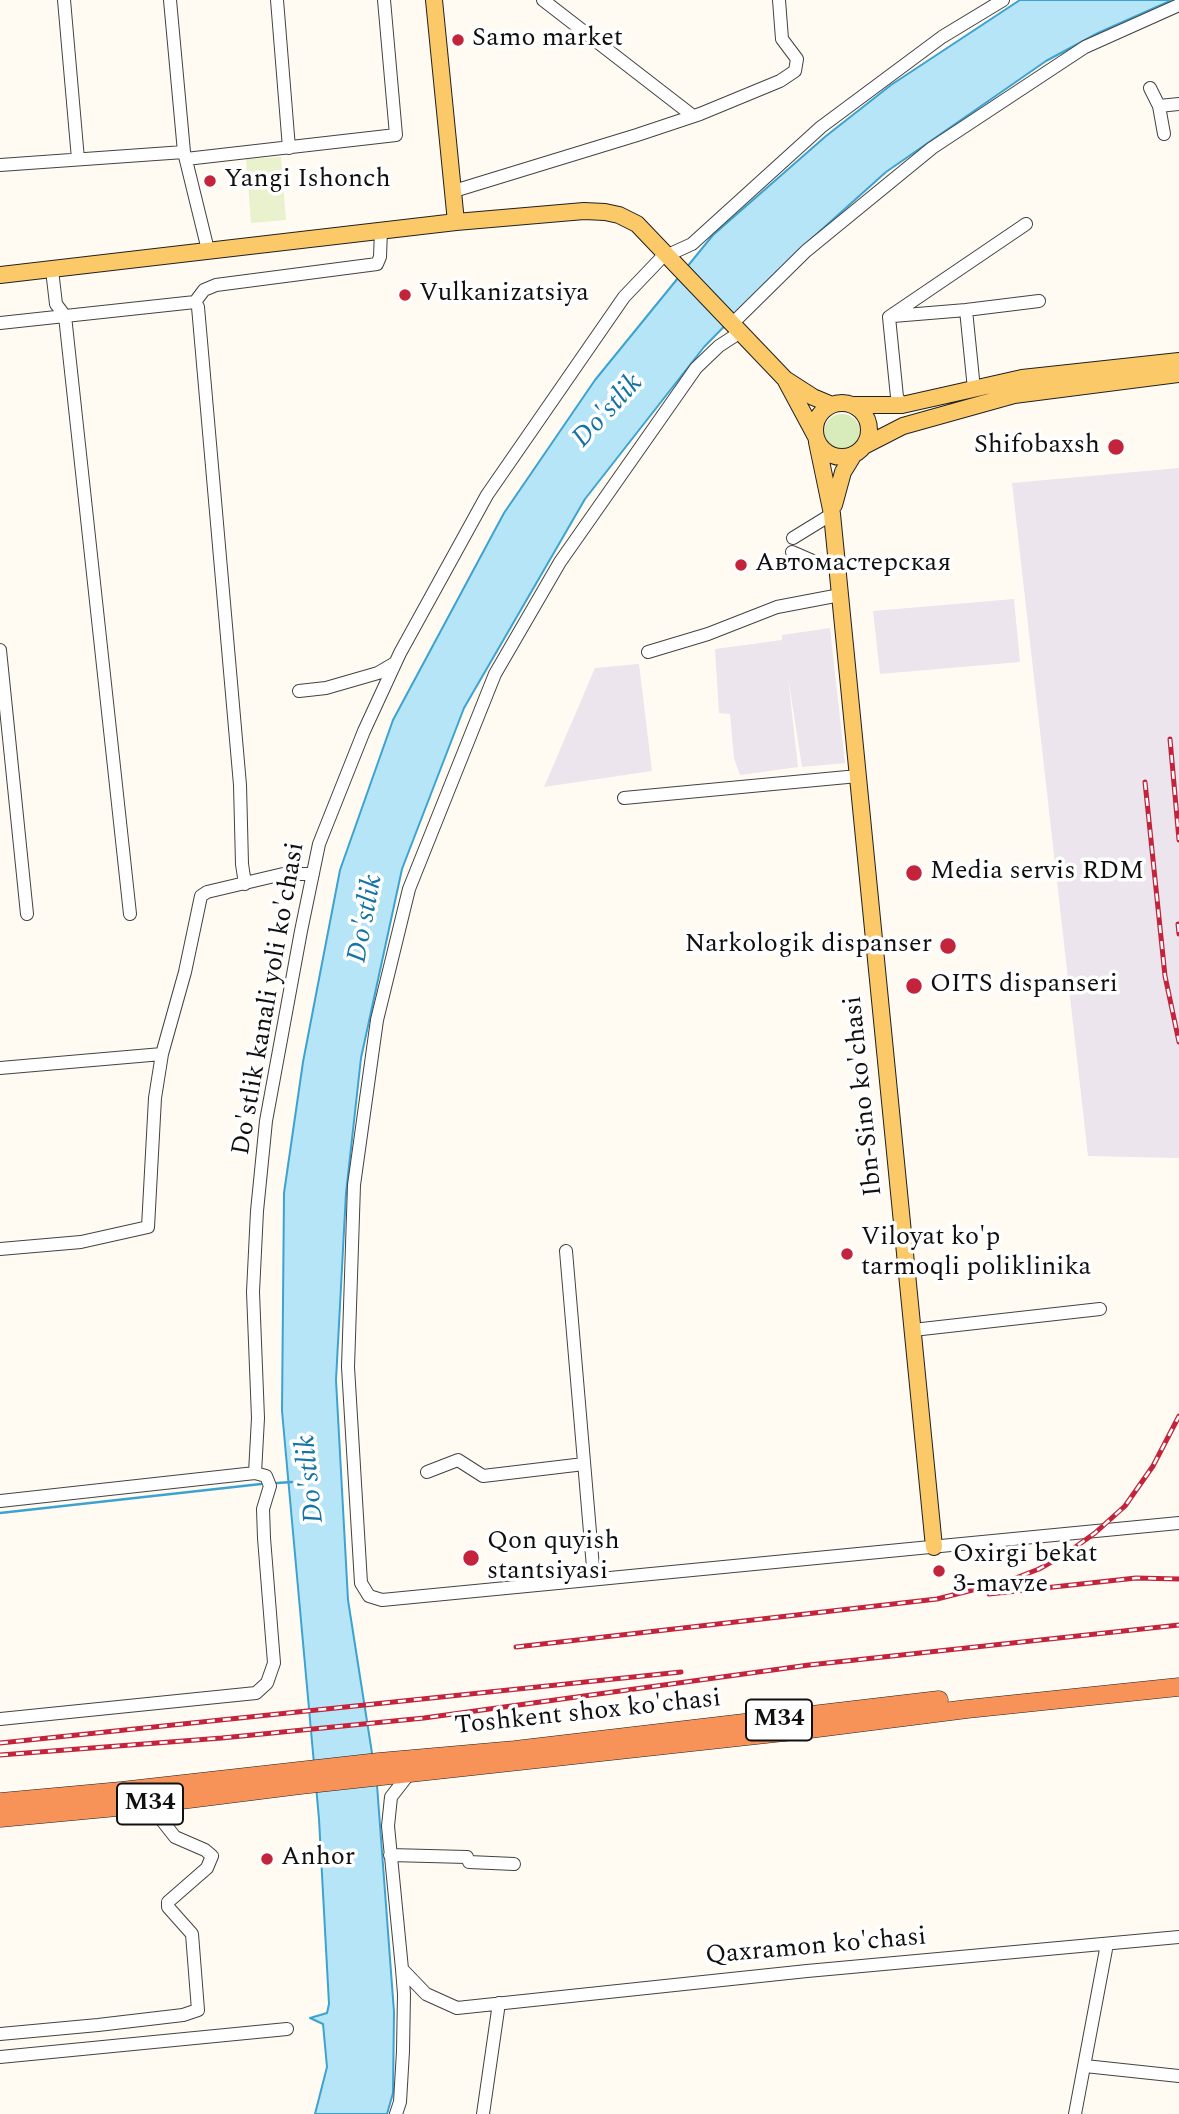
<!DOCTYPE html>
<meta charset="utf-8">
<style>
body{margin:0}
canvas{display:block;background:#fffbf3}
</style>
<canvas width="1179" height="2114"></canvas>
<script>
const g = document.querySelector('canvas').getContext('2d');
g.lineJoin = 'round';
function paint(path, color) { g.fillStyle = color; g.fill(path, 'evenodd'); }
const poly = rows => new Path2D(rows.map(r => 'M' + r).join(''));
function trace(path, color, width, dash) { g.strokeStyle = color; g.lineWidth = width; g.lineCap = dash ? 'butt' : 'round'; g.setLineDash(dash || []); g.stroke(path); }
function drawText(font, color, halo, rows, align = 'center') {
  g.font = font + ' Spectral,serif'; g.lineWidth = 7; g.setLineDash([]); g.textBaseline = 'middle'; g.strokeStyle = halo; g.fillStyle = color; for (const [text, x, y, turn = 0] of rows) {
    g.save(); g.translate(x, y); g.rotate((+turn || 0) * Math.PI / 180); g.textAlign = isNaN(turn) ? turn : align; if (halo) g.strokeText(text, 0, 0); g.fillText(text, 0, 0); g.restore();
  }
}
paint(poly([
 [1179,468,1179,1158,1088,1156,1012,483],
 [1014,599,1020,662,880,674,873,611],
 [830,628,845,763,802,767,788,677,798,767,740,775,734,758,730,714,719,713,715,649,782,640,782,635],
 [639,664,652,771,544,787,595,668]
]), '#ece5ee');
paint(poly([
 '824 432a18 18 0 1 1 36 0a18 18 0 1 1-36 0Z'
]), '#d8ebbb');
paint(poly([
 [281,157,286,220,251,223,246,159]
]), '#e9f2cd');
const water = poly([
 [1020,0,1172,0,1098,33,1046,61,886,172,800,249,704,347,585,499,464,708,402,869,361,1058,346,1193,336,1380,348,1600,377,1785,394,2012,393,2093,387,2114,315,2114,327,2067,323,2024,310,2018,327,2013,329,2004,319,1819,282,1411,284,1193,303,1062,340,870,393,720,504,513,595,380,713,235,826,136,891,85,1020,0]
]);
paint(water, '#b6e5f8');
trace(water, '#3ca3d0', 2);
trace(poly([
 [277,1483,292,1482],
 [0,1513,261,1484]
]), '#3ca3d0', 2.5);
const minor = poly([
 [64,0,78,159],
 [170,0,184,152,208,250],
 [277,0,289,148],
 [543,0,693,116],
 [1150,88,1159,106,1179,104],
 [1159,106,1164,134],
 [186,159,396,135,384,0],
 [0,165,184,152],
 [454,191,637,135,700,114,780,81,795,71,797,59,782,39,779,0],
 [668,255,692,244,821,127,942,37,1003,0],
 [52,270,56,304,65,316,130,914],
 [195,302,198,307,240,785,242,864,245,884],
 [966,310,1039,301],
 [893,316,966,310,974,389],
 [889,317,1026,224],
 [889,317,897,397,902,405],
 [737,319,806,251,932,148,1085,47,1179,5],
 [0,323,195,302,204,290,216,285,377,264,380,257,381,230],
 [739,333,719,346,696,368,560,562,495,674,409,889,377,1020,354,1185,348,1367,361,1583,369,1596,382,1600,1179,1523],
 [793,538,832,514],
 [792,552,822,565,837,567],
 [0,650,27,914],
 [648,652,708,634,777,607,840,595],
 [299,691,326,688,378,673,395,663],
 [624,798,858,776],
 [0,1068,162,1054],
 [0,1249,81,1242,148,1227,155,1098,162,1054,185,972,201,896,207,892,283,874,313,874],
 [566,1251,594,1579],
 [913,1330,1100,1309],
 [427,1472,458,1460,483,1476,584,1464],
 [255,1473,258,1418,253,1292,257,1211,266,1121,301,931,319,844,364,731,400,653,487,495,624,297,666,253],
 [0,1501,255,1473,266,1476,270,1486,263,1509,264,1538,274,1663,267,1683,256,1693,0,1719],
 [408,1775,391,1797,388,1826,402,1969,426,1994,457,2008,807,1971,1179,1937],
 [390,1855,467,1857,469,1862,514,1864],
 [0,2034,98,2025,183,2015,198,2010,192,1934,168,1907,168,1902,207,1868,212,1856,205,1850,175,1837,149,1804],
 [0,2057,287,2029],
 [1085,2066,1179,2076],
 [396,2114,400,2102,403,2051,404,1994,402,1969],
 [483,2114,499,2003],
 [1075,2114,1107,1944]
]);
const major = poly([
 [434,0,456,222],
 [0,275,456,222,584,211,605,212,619,215,637,224,785,379,813,397,832,405],
 [786,381,815,435],
 '815 430a27 27 0 1 1 54 0a27 27 0 1 1-54 0Z',
 [852,405,902,405,1022,378,1179,361],
 [817,442,832,514,934,1547],
 [864,446,903,426,1014,395,1179,374],
 [834,505,843,472,854,454]
]);
const highway = poly([
 [0,1802,121,1791,379,1762,515,1750,939,1700],
 [0,1818,149,1804,300,1785,802,1730,967,1709,1179,1687]
]);
trace(minor, '#434343', 14);
trace(major, '#212121', 18);
trace(highway, '#212121', 19);
trace(minor, '#fff', 12);
trace(major, '#fbc967', 16);
trace(highway, '#f79259', 18);
const rail = poly([
 [1170,739,1179,840],
 [1145,782,1165,976,1179,1042],
 [1178,924,1179,934],
 [989,1594,1136,1578,1179,1579],
 [516,1647,937,1599,1008,1581,1039,1569,1067,1553,1095,1533,1125,1506,1153,1466,1179,1416],
 [0,1743,681,1672],
 [0,1755,222,1738,424,1718,809,1665,1179,1625]
]);
trace(rail, '#c4243b', 5);
trace(rail, '#fff', 2.5, [8]);
for (const [x, y, r, color] of [
 [458,40,7,"#c4243b"],
 [210,181,7,"#c4243b"],
 [405,295,7,"#c4243b"],
 [1116,447,9,"#c4243b"],
 [741,565,7,"#c4243b"],
 [914,873,9,"#c4243b"],
 [948,946,9,"#c4243b"],
 [914,986,9,"#c4243b"],
 [847,1254,7,"#c4243b"],
 [471,1558,9,"#c4243b"],
 [939,1571,7,"#c4243b"],
 [267,1859,7,"#c4243b"]
]) { const dot = new Path2D(); dot.arc(x, y, r, 0, 2 * Math.PI); g.fillStyle = color; g.fill(dot); trace(dot, '#fff', 2.5); }
for (const [x, y, w] of [
 [779,1720,66],
 [150,1804,66]
]) { const box = new Path2D(); box.roundRect(x - w / 2, y - 20.5, w, 41, 5); g.fillStyle = '#fff'; g.fill(box); trace(box, '#101010', 2); }
drawText('bold 24px', '#101010', null, [
 ["M34",779,1720],
 ["M34",150,1804]
]);
drawText('26px', '#101010', '#fff', [
 ["Samo market",472,40],
 ["Yangi Ishonch",224,181],
 ["Vulkanizatsiya",419,295],
 ["Shifobaxsh",1100,447,"right"],
 ["Автомастерская",755,565],
 ["Media servis RDM",930,873],
 ["Narkologik dispanser",932,946,"right"],
 ["OITS dispanseri",930,986],
 ["Viloyat ko'p",861,1239],
 ["tarmoqli poliklinika",861,1269],
 ["Qon quyish",487,1543],
 ["stantsiyasi",487,1573],
 ["Oxirgi bekat",953,1556],
 ["3-mavze",953,1586],
 ["Anhor",281,1859]
], 'left');
drawText('26px', '#101010', '#fff', [
 ["Do'stlik kanali yoli ko'chasi",270,999,-80],
 ["Ibn-Sino ko'chasi",865,1096,-96],
 ["Toshkent shox ko'chasi",588,1714,-6],
 ["Qaxramon ko'chasi",816,1948,-5]
]);
drawText('italic 28px', '#1574a6', '#fff', [
 ["Do'stlik",609,412,-47],
 ["Do'stlik",367,919,-79],
 ["Do'stlik",312,1479,-96]
]);
</script>
